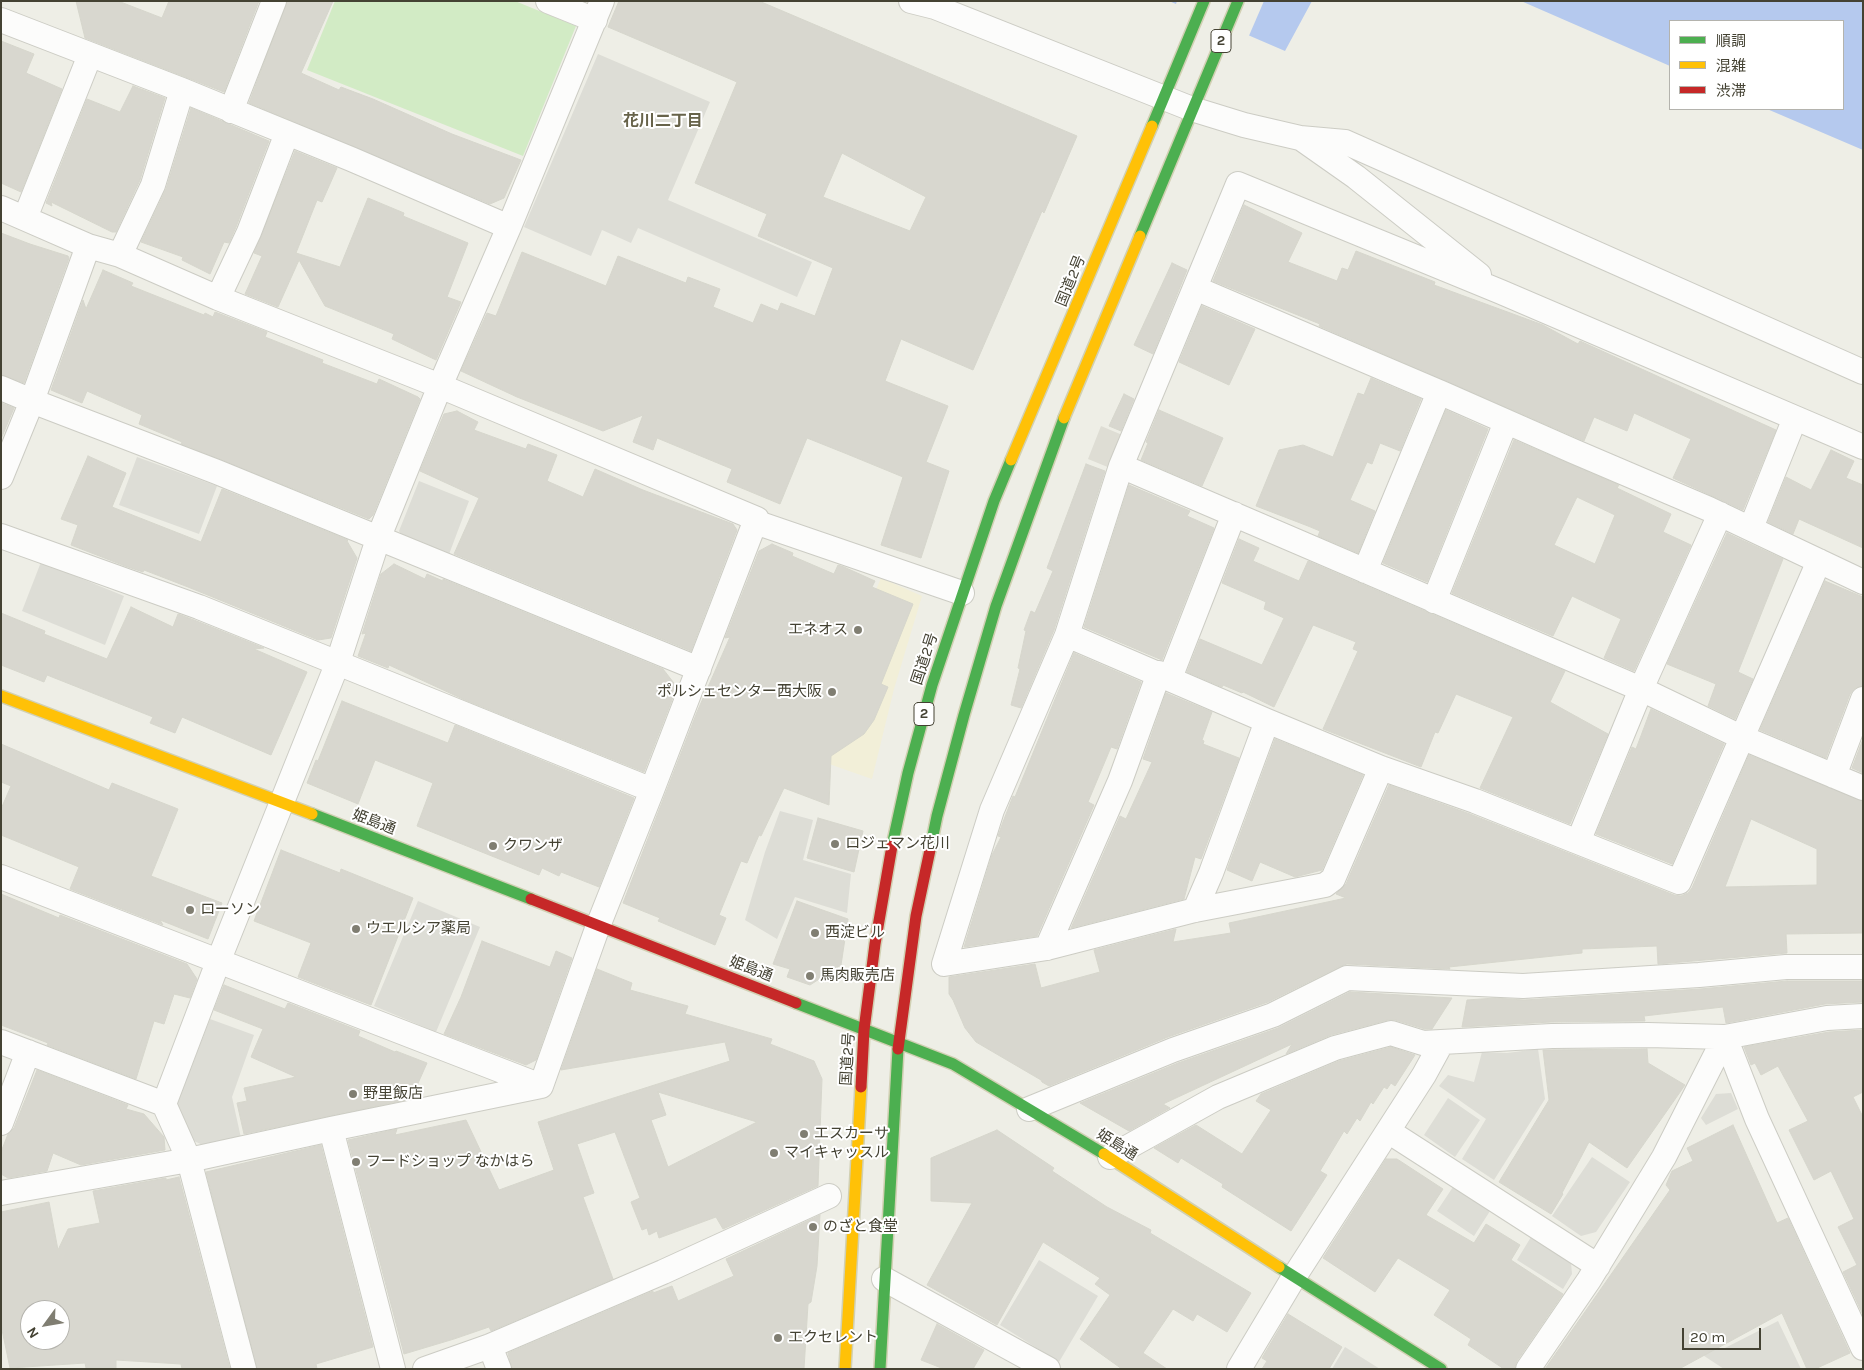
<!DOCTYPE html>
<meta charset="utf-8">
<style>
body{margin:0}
#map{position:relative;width:1864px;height:1370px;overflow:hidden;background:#eeeee6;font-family:Karla,"Noto Sans JP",sans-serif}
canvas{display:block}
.frame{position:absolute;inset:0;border:2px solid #444233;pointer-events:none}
.legend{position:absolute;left:1669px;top:20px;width:175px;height:90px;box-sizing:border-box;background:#fff;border:1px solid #b4b3ad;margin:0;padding:6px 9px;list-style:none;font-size:15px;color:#444233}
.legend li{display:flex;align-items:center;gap:10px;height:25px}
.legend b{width:25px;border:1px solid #b4b3ad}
.north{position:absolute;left:20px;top:1300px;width:50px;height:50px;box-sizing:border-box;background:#fff;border:1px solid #b4b3ad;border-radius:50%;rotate:238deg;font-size:14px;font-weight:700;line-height:20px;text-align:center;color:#444233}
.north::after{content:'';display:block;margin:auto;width:18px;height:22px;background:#807e72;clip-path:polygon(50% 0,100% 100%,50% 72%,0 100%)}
.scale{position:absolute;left:1682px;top:1328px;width:79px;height:22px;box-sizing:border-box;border:2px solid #444233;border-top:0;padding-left:6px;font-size:15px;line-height:18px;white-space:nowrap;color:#444233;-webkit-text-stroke:4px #fff;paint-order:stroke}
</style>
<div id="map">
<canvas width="1864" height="1370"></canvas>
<div class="frame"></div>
<ul class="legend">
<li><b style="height:6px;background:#4caf50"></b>順調</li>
<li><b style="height:6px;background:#ffc107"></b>混雑</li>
<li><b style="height:6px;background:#c62828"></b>渋滞</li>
</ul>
<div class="north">N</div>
<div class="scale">20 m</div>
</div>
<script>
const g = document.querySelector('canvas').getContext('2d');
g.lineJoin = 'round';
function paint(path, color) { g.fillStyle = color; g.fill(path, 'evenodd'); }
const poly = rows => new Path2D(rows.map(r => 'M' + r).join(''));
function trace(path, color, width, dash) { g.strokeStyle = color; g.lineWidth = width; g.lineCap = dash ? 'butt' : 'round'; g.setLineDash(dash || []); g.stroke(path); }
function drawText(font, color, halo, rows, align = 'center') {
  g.font = font + ' Karla,"Noto Sans JP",sans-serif'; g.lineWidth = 4; g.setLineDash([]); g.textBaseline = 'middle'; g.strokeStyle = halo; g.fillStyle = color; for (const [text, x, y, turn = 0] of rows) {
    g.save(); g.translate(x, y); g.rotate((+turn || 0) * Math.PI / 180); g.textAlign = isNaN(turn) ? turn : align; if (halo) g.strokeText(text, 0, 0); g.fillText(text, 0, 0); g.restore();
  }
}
paint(poly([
 [881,578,922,596,894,689,872,779,792,751,867,611]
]), '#f2efd8');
paint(poly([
 [1101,426,1127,437,1115,470,1088,459]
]), '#deddd4');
paint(poly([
 [335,1,515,1,576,26,523,156,307,70]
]), '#d2ebc5');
paint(poly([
 [598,54,710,102,668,200,812,262,797,297,638,228,631,243,602,230,591,256,524,227],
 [137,457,217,486,199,534,119,505],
 [419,481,469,501,448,557,404,539,399,531],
 [41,562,124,596,105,645,22,611],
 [780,811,813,820,803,860,851,874,847,913,795,897,777,939,745,920,765,852],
 [418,901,480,927,436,1032,374,1006],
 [210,1019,254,1035,232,1097,241,1138,207,1147,194,1141,177,1117,177,1104],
 [1538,1049,1545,1099,1494,1180,1462,1159,1486,1119,1439,1086,1448,1075,1474,1082,1482,1052,1507,1053],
 [1731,1093,1738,1109,1706,1125,1701,1118,1716,1094],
 [1448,1098,1480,1120,1455,1157,1424,1135],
 [1592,1157,1630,1182,1596,1232,1581,1236,1552,1216],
 [1453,1187,1490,1211,1474,1236,1437,1211],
 [1531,1237,1571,1263,1572,1274,1563,1289,1517,1260],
 [1039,1260,1098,1296,1059,1362,1000,1325],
 [1778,1321,1801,1369,1724,1369,1692,1348,1711,1335,1721,1350],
 [1345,1347,1380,1369,1332,1369]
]), '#ddddd6');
paint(poly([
 [1169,1,1312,1,1285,51],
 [1521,1,1863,1,1863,150,1767,109,1843,109,1843,21,1670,21,1670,66]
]), '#b5c9ee');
paint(poly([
 [1177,1,1264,1,1248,38,1175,7]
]), '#eeeee6');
const building = poly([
 [76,1,118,1,162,18,169,1,259,1,224,92,85,38,76,1],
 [287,1,333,1,301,73,339,90,341,87,373,99,452,134,521,160,504,198,490,204,249,103,287,1],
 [619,1,759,1,1077,136,1044,213,1042,211,973,370,901,339,885,381,948,406,926,462,949,471,921,558,881,545,903,477,847,454,807,438,780,504,727,482,732,469,657,438,653,450,633,442,643,415,603,431,517,397,461,371,487,313,496,316,522,252,606,286,618,256,686,283,688,277,720,289,713,307,753,323,761,304,778,311,781,303,815,316,833,268,758,236,767,214,695,183,737,82,608,27,619,1],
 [842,153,926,197,910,231,823,197,842,153],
 [1,41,34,54,26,73,62,89,21,192,1,183,1,41],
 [133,86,165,98,140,180,116,232,112,232,51,202,52,206,46,203,87,99,120,112,133,86],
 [191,108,269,141,236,227,229,243,224,242,210,274,182,260,183,257,141,242,166,189,191,108],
 [295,151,337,168,322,202,317,200,296,253,340,267,368,198,404,213,403,216,468,243,447,297,461,302,436,360,392,339,394,334,325,306,299,260,278,307,245,294,262,256,254,253,295,151],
 [1244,205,1302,233,1288,262,1337,281,1342,268,1348,270,1356,251,1435,282,1434,285,1543,325,1578,344,1580,341,1776,430,1743,510,1673,478,1691,439,1634,413,1627,431,1594,417,1584,441,1319,326,1320,324,1213,281,1244,205],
 [1,233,30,244,68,256,69,258,24,383,1,375,1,233],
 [1172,263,1187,270,1153,354,1134,345,1172,263],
 [103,270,133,283,131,286,204,315,205,313,213,317,215,312,267,332,265,337,323,360,322,363,377,384,379,379,418,397,420,399,373,515,369,519,181,444,182,442,139,424,142,415,87,391,82,403,51,390,83,300,86,309,103,270],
 [1202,306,1255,329,1229,385,1179,362,1202,306],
 [1371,378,1421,399,1400,451,1380,443,1372,464,1367,462,1350,500,1375,511,1358,553,1318,536,1320,531,1308,526,1256,506,1279,450,1303,445,1333,457,1358,393,1364,395,1371,378],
 [1124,394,1134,399,1121,431,1109,426,1124,394],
 [1,403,14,408,1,439,1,403],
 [1159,410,1223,438,1202,486,1141,460,1148,443,1146,442,1159,410],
 [1446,410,1488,429,1427,582,1383,563,1446,410],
 [457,411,478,422,474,430,526,449,528,444,557,455,547,481,583,497,595,469,643,490,733,524,737,530,691,651,454,554,479,498,420,471,444,414,457,411],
 [1514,440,1619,485,1617,488,1671,514,1663,532,1691,545,1634,671,1604,658,1621,619,1572,596,1553,636,1452,593,1514,440],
 [1577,497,1615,515,1595,564,1554,545,1577,497],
 [1831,450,1854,461,1846,478,1863,485,1863,548,1799,519,1793,534,1768,522,1786,477,1811,490,1831,450],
 [88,456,126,473,112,507,201,542,222,489,348,540,347,541,357,558,331,638,318,640,188,587,144,570,143,572,125,566,71,545,78,525,61,519,88,456],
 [1086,464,1105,471,1054,630,1021,708,1011,705,1020,669,1018,668,1026,631,1024,630,1031,611,1035,613,1053,571,1047,568,1086,464],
 [1129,485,1190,511,1187,516,1214,528,1162,660,1084,627,1129,485],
 [1727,533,1783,559,1738,672,1753,679,1735,719,1708,706,1716,684,1667,664,1727,533],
 [1239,539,1259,548,1253,561,1299,581,1308,561,1565,671,1550,702,1608,734,1570,824,1480,788,1513,717,1456,694,1438,733,1435,732,1421,767,1323,729,1358,651,1353,649,1356,642,1313,625,1274,707,1243,692,1242,693,1223,685,1222,687,1187,672,1200,639,1262,665,1284,618,1264,609,1266,602,1222,583,1239,539],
 [772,544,793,553,792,556,834,574,838,565,844,567,875,581,872,587,913,604,881,684,888,687,874,720,864,734,831,756,829,805,784,788,761,836,759,835,747,863,741,861,719,915,726,918,715,945,658,921,660,918,623,903,697,712,730,637,725,638,759,551,772,544],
 [394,564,425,579,427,574,443,581,443,579,663,669,677,687,644,772,465,700,389,665,388,668,358,656,366,633,362,634,381,574,394,564],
 [1825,581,1863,597,1863,686,1855,688,1850,694,1826,758,1760,730,1825,581],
 [131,607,173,627,178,614,194,620,264,648,254,649,307,672,271,755,182,717,175,733,150,723,153,717,47,675,44,682,1,665,1,613,45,631,44,634,107,659,131,607],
 [1074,653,1141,682,1117,749,1111,747,1088,802,1094,805,1037,936,964,947,992,855,1001,837,998,836,1003,822,1013,796,1015,797,1074,653],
 [1166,693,1212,712,1202,740,1204,741,1203,744,1239,758,1201,859,1195,857,1184,899,1071,928,1120,816,1126,819,1152,762,1143,759,1166,693],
 [342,701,448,743,455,725,634,798,599,887,561,872,559,876,542,868,539,875,417,826,433,783,375,760,358,804,307,783,316,760,318,761,342,701],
 [1651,709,1724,744,1672,864,1596,834,1632,747,1636,749,1651,709],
 [1275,739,1363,775,1322,870,1295,877,1260,862,1252,881,1227,870,1275,739],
 [1863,739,1863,773,1852,768,1863,739],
 [1,744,109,790,112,783,178,809,151,876,222,903,208,939,160,920,163,925,70,889,79,867,1,835,1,809,11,786,1,782,1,744],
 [1749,755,1863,801,1863,933,1786,934,1787,953,1658,964,1657,946,1582,949,1582,953,1449,967,1450,969,1347,964,1341,966,1268,1002,1168,1037,1049,1086,1042,1082,1041,1080,976,1042,965,1028,953,1000,949,994,949,977,1035,964,1041,988,1100,972,1094,950,1176,929,1173,942,1231,933,1229,923,1346,898,1336,894,1346,884,1389,785,1470,814,1674,895,1681,896,1688,893,1692,888,1749,755],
 [1751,819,1817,849,1817,885,1725,887,1751,819],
 [818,818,863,831,854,872,807,858,818,818],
 [281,850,340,873,341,869,413,898,371,1005,298,977,311,943,254,921,281,850],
 [1,894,59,918,60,915,187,964,197,979,190,998,174,994,164,1024,154,1021,136,1079,47,1045,48,1043,1,1025,1,894],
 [797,901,848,919,841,965,810,985,787,977,790,969,773,964,797,901],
 [482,941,550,967,556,951,572,958,536,1060,526,1065,444,1034,461,997,482,941],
 [597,969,632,983,630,990,688,1006,685,1014,772,1039,770,1044,814,1061,822,1079,818,1186,723,1229,716,1217,659,1238,657,1231,649,1235,647,1228,642,1230,631,1202,640,1198,615,1132,577,1144,594,1193,583,1197,613,1279,491,1331,489,1327,454,1339,404,1354,348,1140,397,1129,395,1135,466,1120,499,1190,554,1170,538,1122,730,1061,725,1042,561,1070,597,969],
 [658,1092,757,1122,668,1167,651,1120,666,1115,658,1092],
 [1787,981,1863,981,1863,1002,1825,1004,1726,1023,1723,1007,1644,1016,1645,1021,1551,1022,1462,1027,1467,1000,1495,998,1524,1000,1700,989,1787,981],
 [224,985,285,1009,288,1003,360,1031,358,1036,395,1052,396,1051,427,1063,411,1099,244,1134,237,1103,247,1101,244,1088,296,1077,251,1057,263,1029,214,1010,224,985],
 [1350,992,1452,998,1432,1029,1425,1029,1395,1020,1388,1020,1331,1035,1286,1054,1292,1044,1163,1104,1170,1108,1129,1131,1080,1103,1178,1063,1278,1028,1350,992],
 [1863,1030,1863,1092,1853,1097,1863,1117,1863,1315,1843,1272,1857,1265,1838,1227,1854,1219,1831,1171,1814,1180,1789,1130,1808,1121,1778,1066,1761,1075,1755,1063,1751,1065,1744,1047,1829,1032,1863,1030],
 [1391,1047,1415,1055,1395,1086,1391,1083,1387,1089,1384,1087,1373,1104,1371,1102,1360,1121,1357,1118,1347,1134,1344,1131,1320,1171,1327,1175,1291,1231,1222,1187,1223,1184,1181,1158,1178,1163,1154,1148,1196,1125,1242,1154,1271,1110,1256,1101,1261,1094,1339,1061,1391,1047],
 [1647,1049,1648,1063,1685,1085,1627,1168,1589,1142,1562,1193,1563,1194,1551,1214,1499,1182,1549,1100,1543,1050,1647,1049],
 [37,1070,128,1105,126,1109,144,1114,164,1137,165,1150,81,1165,53,1153,47,1171,8,1178,1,1174,1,1152,8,1134,14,1128,37,1070],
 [1733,1125,1777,1223,1788,1218,1850,1353,1815,1369,1807,1369,1782,1313,1679,1369,1545,1369,1670,1190,1666,1185,1672,1171,1693,1161,1687,1148,1733,1125],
 [997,1130,1054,1168,1052,1171,1107,1207,1151,1230,1150,1233,1251,1293,1227,1332,1197,1314,1193,1321,1173,1309,1143,1353,1167,1369,1122,1369,1080,1339,1110,1295,1095,1284,1100,1278,1043,1242,997,1325,927,1285,972,1203,931,1201,931,1158,997,1130],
 [321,1145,373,1347,316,1364,317,1369,257,1369,206,1172,321,1145],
 [1386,1159,1397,1159,1443,1189,1426,1215,1474,1243,1486,1224,1520,1245,1511,1260,1563,1294,1517,1361,1514,1369,1504,1369,1468,1345,1471,1339,1434,1315,1450,1290,1398,1258,1375,1292,1323,1258,1386,1159],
 [179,1177,230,1369,182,1369,181,1364,116,1360,116,1368,86,1368,85,1363,10,1368,1,1325,1,1212,49,1202,58,1250,68,1229,100,1223,93,1191,166,1178,166,1180,179,1177],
 [30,1310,60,1310,60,1340,30,1340,30,1310],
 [820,1215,817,1266,811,1302,808,1304,804,1369,512,1369,508,1353,653,1291,653,1293,672,1286,678,1301,734,1276,726,1259,820,1215],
 [1288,1314,1342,1347,1329,1369,1262,1369,1267,1361,1262,1358,1288,1314],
 [937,1324,984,1350,973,1369,944,1369,921,1360,937,1324]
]);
paint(building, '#d8d7cf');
trace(building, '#d6d6cc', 1);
const street = poly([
 [548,1,595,20],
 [911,1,935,7,1192,109,1244,125,1300,138,1345,142,1863,372],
 [1,20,182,90,351,159,509,227],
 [231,111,274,1],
 [1302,139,1356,177,1479,275],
 [1,208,88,246,120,255,218,298,440,386,757,519,755,522,962,593],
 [25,218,90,55],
 [120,255,153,185,182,90],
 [1195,288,1439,392],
 [218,298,249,232,287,133],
 [1,388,32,401,217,472,699,669],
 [1121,466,1641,689,1741,737,1863,788],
 [1,477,32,401,88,246],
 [1751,528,1795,418],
 [1,536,199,607,652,790],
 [1365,571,1439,392,1573,451,1709,509,1863,582],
 [1434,601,1506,422],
 [1067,635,1267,721,1381,768,1475,801,1578,842,1641,689,1720,514],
 [1170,678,1234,514],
 [1381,768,1333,879,1325,885,1195,910,1047,948,944,964,992,810,1067,635,1121,466,1238,184,1501,292,1863,447],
 [1834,776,1863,699],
 [1578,842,1679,882,1819,561],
 [1,877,541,1086],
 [1195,910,1211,873,1267,721],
 [1047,948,1120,781,1159,673],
 [1725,1037,1757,1119,1863,1348],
 [1,1042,164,1104],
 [1029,1109,1173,1050,1273,1015,1347,978,1523,986,1699,975,1786,967,1863,967],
 [1,1123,28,1052],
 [331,1129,393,1369],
 [1388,1131,1598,1266],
 [1110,1157,1218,1097,1335,1048,1391,1033,1423,1043,1552,1036,1648,1035,1725,1037,1827,1018,1863,1016],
 [1,1193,189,1160,331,1129,541,1086,598,926,652,790,755,522],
 [884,1279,1048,1369],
 [490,1346,499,1369],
 [244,1369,189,1160,164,1104,218,962,338,662,378,539,440,386,509,227,602,1],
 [425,1369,490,1346,663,1272,829,1196],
 [1239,1369,1294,1277,1424,1075,1442,1042],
 [1528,1369,1589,1280,1664,1157,1725,1037]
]);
const fast = poly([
 [1152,126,1204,1],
 [1140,236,1238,1],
 [312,814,531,899],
 [892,846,908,773,932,685,994,501,1011,460],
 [930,850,937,816,964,715,996,606,1064,418],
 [796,1003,953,1064,1104,1154],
 [1279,1267,1441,1369],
 [880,1369,898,1049]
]);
const slow = poly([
 [1064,418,1140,236],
 [1011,460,1152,126],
 [1,696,312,814],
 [1104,1154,1279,1267],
 [845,1369,861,1087]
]);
const jam = poly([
 [531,899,796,1003],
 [898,1049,916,916,930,850],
 [861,1087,864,1030,875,944,892,846]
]);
trace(street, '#ccccc4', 26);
trace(fast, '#d1d0b3', 14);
trace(slow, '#d1d0b3', 14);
trace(jam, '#d1d0b3', 14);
trace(street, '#fcfcfb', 24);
trace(fast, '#4caf50', 11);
trace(slow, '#ffc107', 11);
trace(jam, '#c62828', 11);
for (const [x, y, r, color] of [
 [858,630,5,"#807e72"],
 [832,692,5,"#807e72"],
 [835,844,5,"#807e72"],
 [493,846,5,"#807e72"],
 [190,910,5,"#807e72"],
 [356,929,5,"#807e72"],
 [815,933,5,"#807e72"],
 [810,976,5,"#807e72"],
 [353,1094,5,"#807e72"],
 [804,1134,5,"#807e72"],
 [774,1153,5,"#807e72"],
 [356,1162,5,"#807e72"],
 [813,1227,5,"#807e72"],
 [778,1338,5,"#807e72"]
]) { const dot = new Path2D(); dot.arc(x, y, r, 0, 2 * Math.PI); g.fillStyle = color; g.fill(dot); trace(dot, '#fff', 2); }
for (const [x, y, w] of [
 [1221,41,20],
 [924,714,20]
]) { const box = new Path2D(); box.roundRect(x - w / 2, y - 11.5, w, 23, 4); g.fillStyle = '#fff'; g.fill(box); trace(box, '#444233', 1); }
drawText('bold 14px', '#444233', null, [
 ["2",1221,41],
 ["2",924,714]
]);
drawText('15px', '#444233', '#fff', [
 ["国道2号",1071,281,-68],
 ["国道2号",925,659,-72],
 ["姫島通",374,822,21],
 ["姫島通",751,969,21],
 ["国道2号",848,1059,-87],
 ["姫島通",1117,1145,32]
]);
drawText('15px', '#444233', '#fff', [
 ["エネオス",848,630,"right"],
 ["ポルシェセンター西大阪",822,692,"right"],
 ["ロジェマン花川",845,844],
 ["クワンザ",503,846],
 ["ローソン",200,910],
 ["ウエルシア薬局",366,929],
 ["西淀ビル",825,933],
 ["馬肉販売店",820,976],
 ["野里飯店",363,1094],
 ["エスカーサ",814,1134],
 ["マイキャッスル",784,1153],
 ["フードショップ なかはら",366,1162],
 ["のざと食堂",823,1227],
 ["エクセレント",788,1338]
], 'left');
drawText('bold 16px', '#67634a', '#fff', [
 ["花川二丁目",663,121]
]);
</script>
